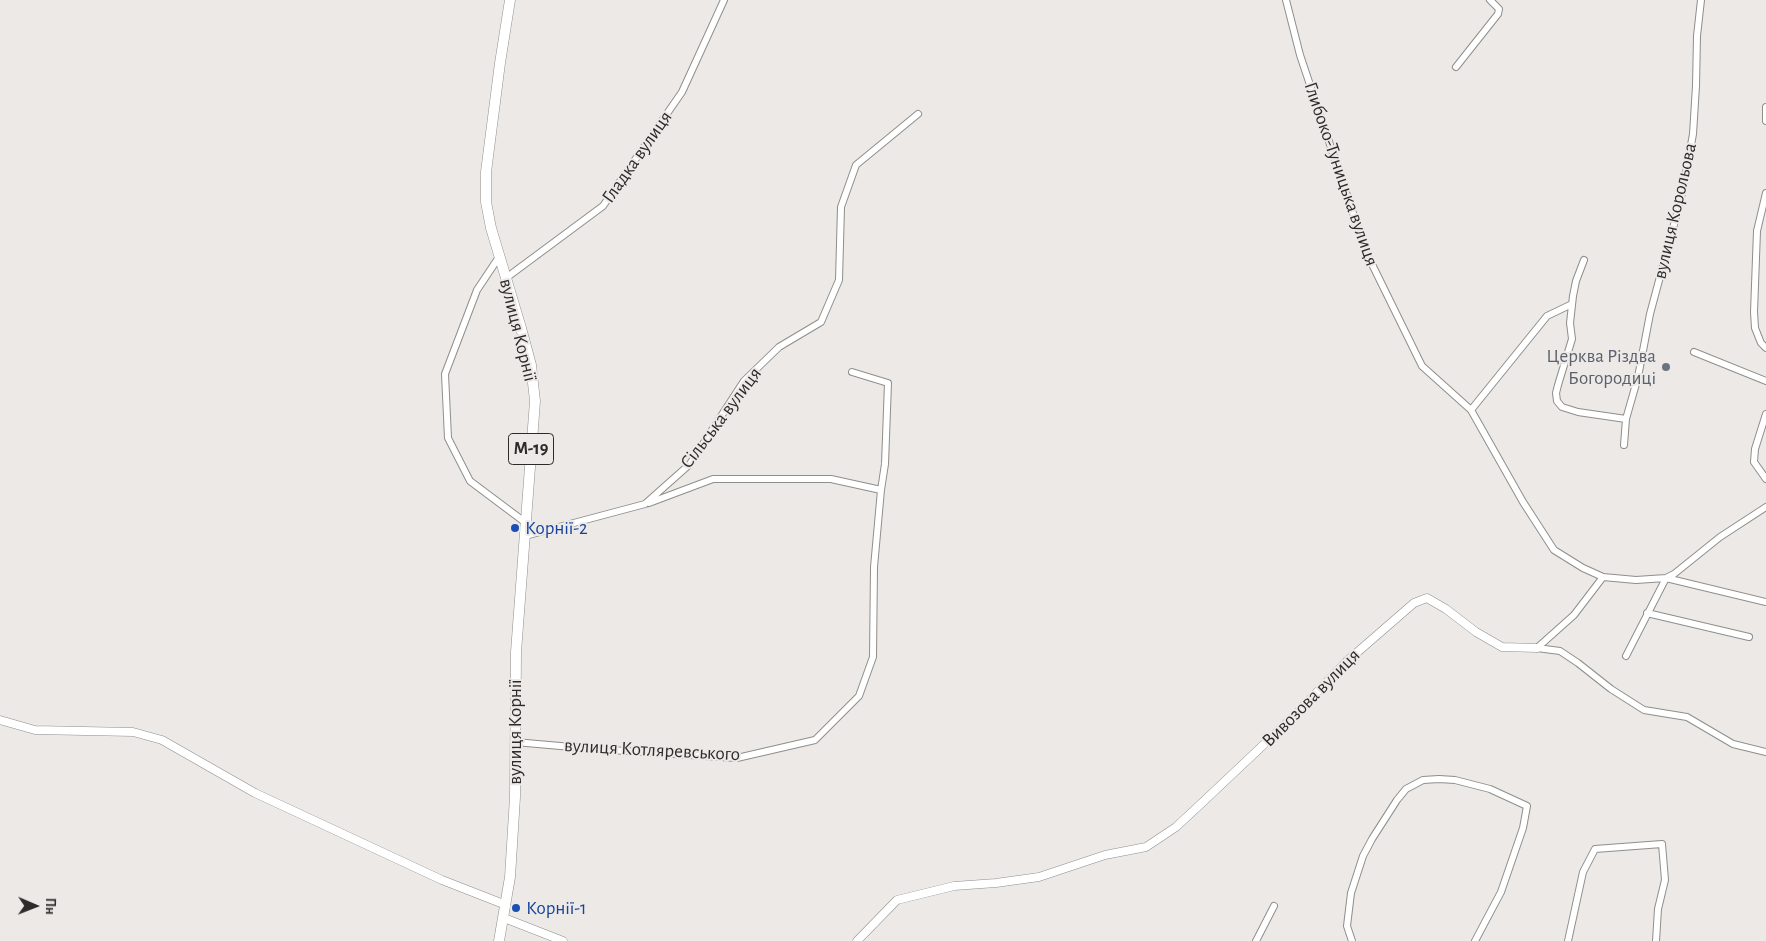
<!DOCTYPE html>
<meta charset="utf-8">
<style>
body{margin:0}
#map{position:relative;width:1766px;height:941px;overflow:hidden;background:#ece9e7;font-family:"Alegreya Sans",sans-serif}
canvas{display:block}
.north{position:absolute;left:10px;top:881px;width:50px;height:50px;-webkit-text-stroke:4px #ece9e7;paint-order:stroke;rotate:91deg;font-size:14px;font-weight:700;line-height:20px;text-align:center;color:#2c2b2a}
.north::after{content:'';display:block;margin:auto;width:18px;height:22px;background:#2c2b2a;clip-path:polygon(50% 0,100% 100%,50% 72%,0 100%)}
</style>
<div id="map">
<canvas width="1766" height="941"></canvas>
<div class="north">Пн</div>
</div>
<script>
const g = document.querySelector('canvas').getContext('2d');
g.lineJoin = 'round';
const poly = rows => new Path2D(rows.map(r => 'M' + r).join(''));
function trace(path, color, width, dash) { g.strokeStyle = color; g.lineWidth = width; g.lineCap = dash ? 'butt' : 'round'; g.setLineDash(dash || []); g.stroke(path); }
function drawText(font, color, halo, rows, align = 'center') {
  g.font = font + ' "Alegreya Sans",sans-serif'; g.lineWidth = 4; g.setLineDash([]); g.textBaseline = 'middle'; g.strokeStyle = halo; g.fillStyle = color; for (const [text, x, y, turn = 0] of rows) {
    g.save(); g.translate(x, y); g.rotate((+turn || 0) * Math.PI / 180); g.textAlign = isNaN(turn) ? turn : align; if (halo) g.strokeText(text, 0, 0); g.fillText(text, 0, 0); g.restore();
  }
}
const minor = poly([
 [1286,0,1300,55,1366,252,1422,366,1471,410,1547,316,1572,304],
 [1456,67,1498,14,1499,9,1490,0],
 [1766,107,1766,121],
 [1766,193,1757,231,1754,312,1755,328,1761,343,1766,348],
 [499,257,477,290,445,374,448,438,470,481,526,523],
 [1584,260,1576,281,1573,296,1570,323,1572,339,1558,385,1556,393,1557,401,1562,407,1578,412,1626,419],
 [506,278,603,206,682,92,724,0],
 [1694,352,1766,381],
 [1471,410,1523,502,1554,550,1583,568,1603,577,1636,580,1666,578,1674,574,1720,537,1766,507],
 [1766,414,1755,449,1754,462,1766,479],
 [1624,445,1626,419,1638,377,1650,314,1680,202,1686,173,1693,134,1696,86,1697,36,1701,0],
 [649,503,713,479,831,479,881,490,885,464,888,383,852,372],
 [525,536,645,504,690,464,744,381,779,347,821,322,839,280,841,207,856,165,918,114],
 [1647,613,1749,637],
 [1537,648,1560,651,1578,663,1611,689,1644,710,1687,717,1733,744,1766,752],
 [1537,648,1574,615,1603,577],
 [1626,656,1666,578,1766,602],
 [515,742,594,749,737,758,815,740,859,696,873,657,874,567,881,490],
 [1256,941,1274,906],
 [1352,941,1347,926,1351,893,1363,856,1372,839,1397,800,1406,789,1423,780,1439,779,1455,780,1490,789,1527,806,1523,828,1501,892,1475,941],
 [1568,941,1583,872,1595,849,1662,844,1665,880,1658,909,1656,941]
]);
const tertiary = poly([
 [0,720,35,730,133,732,162,740,255,793,442,880,506,905],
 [504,918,563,941],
 [857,941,897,900,954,886,996,883,1039,877,1105,855,1146,847,1176,827,1205,800,1294,716,1346,662,1414,603,1427,598,1446,609,1476,632,1502,647,1537,648]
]);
const trunk = poly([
 [499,941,510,877,515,797,516,652,535,401,531,365,521,328,491,228,486,202,486,172,500,63,510,0]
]);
trace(minor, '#908e8b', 8);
trace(tertiary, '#908e8b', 9);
trace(trunk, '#908e8b', 11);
trace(minor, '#fff', 6);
trace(tertiary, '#fff', 8);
trace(trunk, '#fff', 10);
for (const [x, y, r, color] of [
 [1666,367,5,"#6b7280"],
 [515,528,5,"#1a4fb4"],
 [516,908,5,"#1a4fb4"]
]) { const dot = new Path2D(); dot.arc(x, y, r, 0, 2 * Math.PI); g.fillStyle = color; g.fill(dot); trace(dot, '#ece9e7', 2); }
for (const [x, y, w] of [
 [531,449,45]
]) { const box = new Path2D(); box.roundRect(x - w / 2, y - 15.5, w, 31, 4); g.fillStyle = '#ece9e7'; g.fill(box); trace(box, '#2c2b2a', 1); }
drawText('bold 18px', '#2c2b2a', null, [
 ["М-19",531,449]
]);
drawText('19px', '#2c2b2a', '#ece9e7', [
 ["Гладка вулиця",637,157,-55],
 ["Глибоко-Туницька вулиця",1341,174,71],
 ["вулиця Корольова",1675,211,-77],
 ["вулиця Корнії",518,330,76],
 ["Сільська вулиця",721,418,-53],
 ["Вивозова вулиця",1311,698,-45],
 ["вулиця Корнії",515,732,-90],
 ["вулиця Котляревського",652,750,3]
]);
drawText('19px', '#5b616d', '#ece9e7', [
 ["Церква Різдва",1656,356],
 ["Богородиці",1656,378]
], 'right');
drawText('19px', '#164399', '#ece9e7', [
 ["Корнії-2",525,528],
 ["Корнії-1",526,908]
], 'left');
</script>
